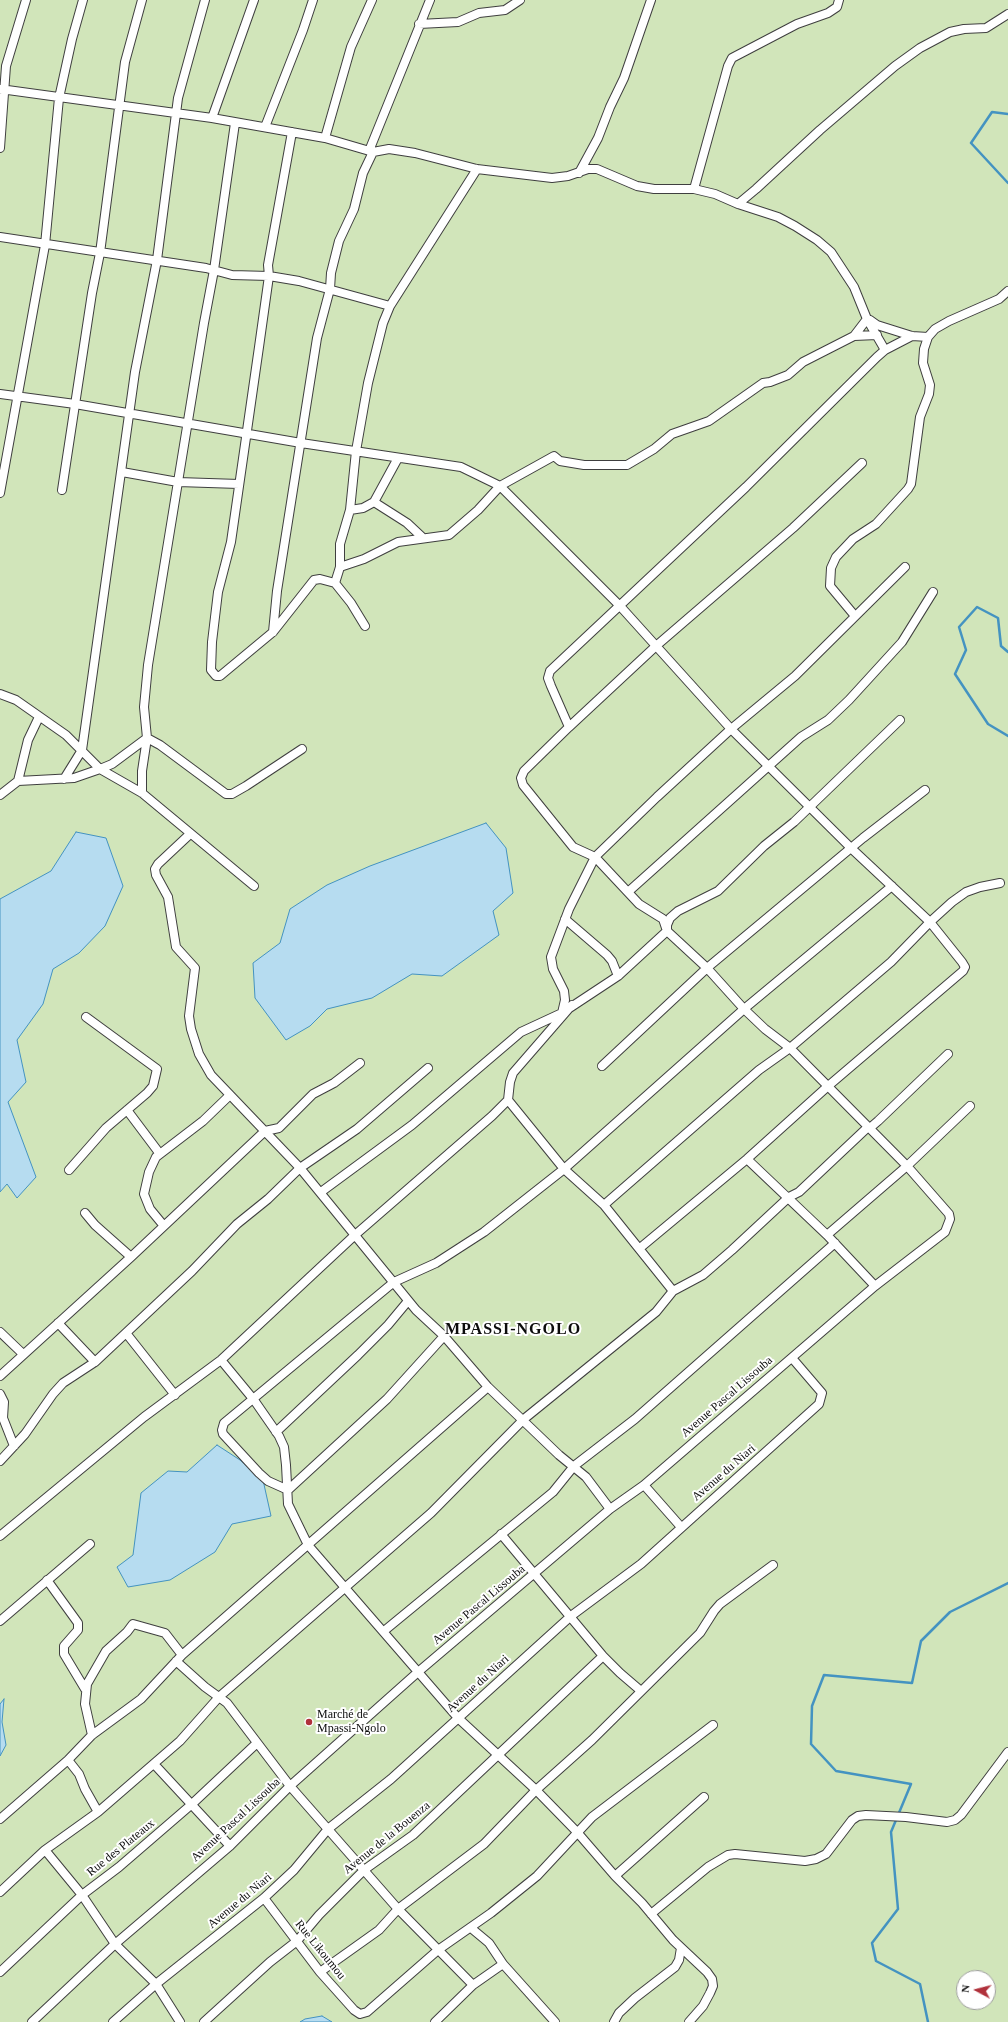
<!DOCTYPE html>
<meta charset="utf-8">
<style>
body{margin:0}
#map{position:relative;width:1008px;height:2022px;overflow:hidden;background:#fdfaed;font-family:"Times New Roman",serif}
canvas{display:block}
.north{position:absolute;left:956px;top:1970px;width:40px;height:40px;box-sizing:border-box;background:#fff;border:1px solid #9e9e9e;border-radius:50%;rotate:277deg;font-size:11px;font-weight:700;line-height:16px;text-align:center;color:#0c0c0c}
.north::after{content:'';display:block;margin:auto;width:14px;height:18px;background:#b0313b;clip-path:polygon(50% 0,100% 100%,50% 72%,0 100%)}
</style>
<div id="map">
<canvas width="1008" height="2022"></canvas>
<div class="north">N</div>
</div>
<script>
const g = document.querySelector('canvas').getContext('2d');
g.lineJoin = 'round';
function paint(path, color) { g.fillStyle = color; g.fill(path, 'evenodd'); }
const poly = rows => new Path2D(rows.map(r => 'M' + r).join(''));
function trace(path, color, width, dash) { g.strokeStyle = color; g.lineWidth = width; g.lineCap = dash ? 'butt' : 'round'; g.setLineDash(dash || []); g.stroke(path); }
function drawText(font, color, halo, rows, align = 'center') {
  g.font = font + ' "Times New Roman",serif'; g.lineWidth = 4; g.setLineDash([]); g.textBaseline = 'middle'; g.strokeStyle = halo; g.fillStyle = color; for (const [text, x, y, turn = 0] of rows) {
    g.save(); g.translate(x, y); g.rotate((+turn || 0) * Math.PI / 180); g.textAlign = isNaN(turn) ? turn : align; if (halo) g.strokeText(text, 0, 0); g.fillText(text, 0, 0); g.restore();
  }
}
paint(poly([
 [0,0,1008,0,1008,2022,0,2022],
 [964,1978,988,1978,988,2002,964,2002]
]), '#d1e5ba');
const water = poly([
 [486,823,506,848,513,893,493,911,499,935,442,976,412,974,372,998,327,1009,310,1026,286,1040,255,998,253,963,280,943,290,909,327,885,370,866,486,823],
 [76,832,106,838,123,886,105,926,79,953,53,969,43,1004,17,1040,26,1082,8,1102,36,1177,17,1198,7,1184,0,1192,0,899,51,871,76,832],
 [217,1445,240,1460,263,1480,271,1516,232,1524,215,1552,170,1580,128,1587,117,1567,133,1555,141,1493,168,1471,187,1472,217,1445],
 [4,1699,2,1722,6,1745,0,1756,0,1704,4,1699],
 [322,2016,332,2022,300,2022,305,2019,322,2016]
]);
paint(water, '#b6dcf0');
trace(water, '#4493c1', 1);
trace(poly([
 [1008,114,992,112,971,143,1008,183],
 [1008,652,1001,646,998,618,977,607,959,627,966,650,955,674,988,724,1008,736],
 [928,2022,920,1984,876,1961,872,1943,898,1909,891,1832,911,1784,836,1771,811,1744,812,1706,824,1675,912,1683,921,1641,950,1612,1008,1583]
]), '#4493c1', 2.5);
const street = poly([
 [419,24,458,22,479,13,505,10,520,0],
 [0,89,212,118,325,138,373,152,389,149,415,153,477,169,552,178,568,176,588,169,597,169,637,186,654,189,694,189,715,194,738,204,778,217,795,226,817,240,831,252,854,287,867,319,885,350],
 [212,118,254,0],
 [265,127,303,30,313,0],
 [292,132,268,265,269,276,259,347,231,542,218,592,212,642,211,670,216,676,220,676,273,632,314,580,320,579,335,583,351,603,365,626],
 [325,138,351,47,372,0],
 [0,148,6,66,26,0],
 [369,151,430,0],
 [579,173,598,138,610,107,624,78,651,0],
 [694,189,728,66,732,58,797,24,828,13,837,7,839,0],
 [738,204,756,189,820,130,895,66,920,48,950,32,964,29,986,28,1008,14],
 [0,237,206,268,232,275,269,276,299,281,390,306],
 [870,320,877,325,912,336,928,337],
 [854,336,867,319],
 [0,394,75,404,301,443,461,467,500,486,620,606,731,729,852,849,930,922,962,962,965,967,963,971,827,1087,747,1159,640,1248],
 [122,472,178,482,239,484],
 [62,490,92,293,100,253,125,62,142,0],
 [0,493,45,245,59,98,72,39,83,0],
 [374,502,407,523,423,538],
 [350,510,356,451,368,383,383,323,390,306,477,169],
 [340,567,364,559,398,542,449,535,478,510,500,486,554,456,560,461,584,465,627,465,654,449,672,434,709,421,763,383,770,382,788,375,803,362,854,336,877,335],
 [335,583,340,567,340,544,350,510,363,508,374,502,398,458],
 [855,616,830,586,831,568,836,557,853,539,876,524,908,489,911,484,920,417,929,394,930,385,923,363,924,349,928,337,935,329,949,321,999,299,1008,291],
 [273,632,277,591,317,338,330,289,331,273,339,241,354,209,363,173,373,152],
 [0,694,16,700,66,735,100,769,142,793,254,886],
 [569,727,656,646,793,528,862,463],
 [64,779,82,750,135,372,157,260,178,98,205,0],
 [18,781,28,740,39,717],
 [142,793,142,771,147,738,144,707,148,665,204,323,214,270,235,123],
 [0,795,18,781,74,778,100,769,112,764,147,738,160,745,226,794,232,794,246,786,302,749],
 [190,834,158,864,155,869,156,875,168,897,176,947,195,968,189,1016,191,1029,199,1054,211,1075,300,1168,416,1310,444,1336,488,1387,559,1455,586,1477,610,1509],
 [628,892,801,737,828,720,849,700,902,642,933,592],
 [565,919,607,955,612,961,618,976],
 [562,1013,565,1000,564,991,553,969,551,957,569,909,595,857,657,797,731,729,795,676,905,567],
 [602,1066,707,968,863,838,925,790],
 [508,1100,564,1169,604,1205],
 [127,1110,160,1154],
 [747,1159,827,1235,875,1286],
 [69,1170,106,1128,147,1093,153,1086,157,1069,86,1017],
 [321,1192,412,1125,521,1032,562,1013,618,976,667,931,667,925,670,918,678,911,718,891,764,846,794,822,900,720],
 [85,1213,95,1225,131,1257],
 [164,1226,150,1209,144,1194,149,1172,156,1157,203,1121,230,1095],
 [827,1235,907,1166,970,1106],
 [673,1291,604,1205,759,1070,790,1048,891,962,930,922,952,902,966,892,980,887,1000,883],
 [58,1323,95,1362],
 [0,1332,23,1354],
 [126,1333,175,1395],
 [221,1360,254,1400,279,1436,284,1447,286,1465,288,1504,308,1545,458,1718,536,1790,577,1832,615,1876,704,1797],
 [0,1376,131,1257,265,1131,279,1128,313,1094,334,1083,360,1063],
 [0,1394,4,1402,3,1418,14,1446],
 [276,1432,358,1355,388,1325,408,1301],
 [0,1461,25,1434,53,1394,63,1383,95,1362,192,1271,237,1224,268,1199,300,1168,357,1129,428,1068],
 [644,1485,681,1527],
 [288,1490,268,1481,259,1473,223,1434,222,1430,224,1423,394,1282,436,1263,484,1232,564,1169,744,1009,892,886],
 [288,1490,387,1399,444,1336],
 [501,1534,603,1656,620,1673,641,1691],
 [0,1536,144,1417,221,1360,355,1235,492,1116,508,1100,510,1082,513,1073,572,1005],
 [47,1580,78,1623,78,1630,64,1646,64,1654,85,1689],
 [0,1621,90,1544],
 [384,1631,553,1492,574,1466,635,1419,835,1243],
 [176,1661,205,1687,227,1703,290,1786,398,1909,473,1985],
 [92,1735,85,1704,87,1684,106,1651,127,1632,133,1624,165,1633,182,1655],
 [68,1760,79,1774,85,1789,98,1812],
 [154,1764,230,1846],
 [0,1819,68,1760,92,1735,141,1699,182,1655,488,1387],
 [45,1850,82,1895,115,1944,156,1984,180,2022],
 [615,1876,642,1903,673,1940,707,1972,712,1979,713,1986,710,1993,703,2006,689,2022],
 [0,1892,45,1850,98,1812,180,1741,219,1697,431,1513,524,1419,656,1312,673,1291,703,1275,732,1250,789,1197,799,1192,868,1127,871,1127,878,1121,948,1054],
 [264,1898,320,1972,354,2010,360,2014,367,2012,438,1950,491,1913,537,1876,592,1817,713,1725],
 [651,1914,708,1867,728,1855,735,1854,805,1861,816,1859,826,1854,852,1820,858,1816,866,1815,906,1817,947,1822,955,1820,961,1815,1008,1752],
 [471,1928,489,1943,503,1964,555,2022],
 [0,1972,82,1895,119,1867,192,1804,257,1743],
 [320,1972,379,1930,398,1909,484,1844,536,1790,592,1740,700,1633,714,1611,720,1604,773,1565],
 [32,2022,115,1944,230,1846,290,1786,418,1672,610,1509,644,1485,875,1286,945,1232,950,1219,949,1214,907,1166,790,1048,765,1029,744,1009,707,968,667,931,663,919,639,904,595,857,573,847,523,785,521,778,524,771,569,727,551,686,548,678,550,671,746,487,877,357,885,350,912,336],
 [113,2022,156,1984,264,1898,294,1870,328,1829,391,1779,571,1616,641,1564,819,1404,822,1393,792,1358],
 [204,2022,270,1962,297,1941,319,1915,364,1870,413,1835,603,1656],
 [435,2022,473,1985,503,1964],
 [614,2022,619,2013,635,1998,675,1967,679,1960,681,1948]
]);
trace(street, '#3f3f3f', 10);
trace(street, '#fff', 8);
for (const [x, y, r, color] of [
 [309,1722,4,"#b0313b"]
]) { const dot = new Path2D(); dot.arc(x, y, r, 0, 2 * Math.PI); g.fillStyle = color; g.fill(dot); trace(dot, '#fff', 1.5); }
drawText('12px', '#0c0c0c', '#fff', [
 ["Avenue Pascal Lissouba",727,1397,-41],
 ["Avenue du Niari",724,1473,-41],
 ["Avenue Pascal Lissouba",479,1605,-40],
 ["Avenue du Niari",478,1684,-42],
 ["Avenue Pascal Lissouba",236,1820,-43],
 ["Avenue de la Bouenza",387,1838,-39],
 ["Rue des Plateaux",121,1848,-39],
 ["Avenue du Niari",240,1901,-40],
 ["Rue Likoumou",320,1950,51]
]);
drawText('12px', '#0c0c0c', '#fff', [
 ["Marché de",317,1715],
 ["Mpassi-Ngolo",317,1729]
], 'left');
g.letterSpacing = '1px';
drawText('bold 16px', '#0c0c0c', '#fff', [
 ["MPASSI-NGOLO",513,1330]
]);
g.letterSpacing = '0px';
</script>
